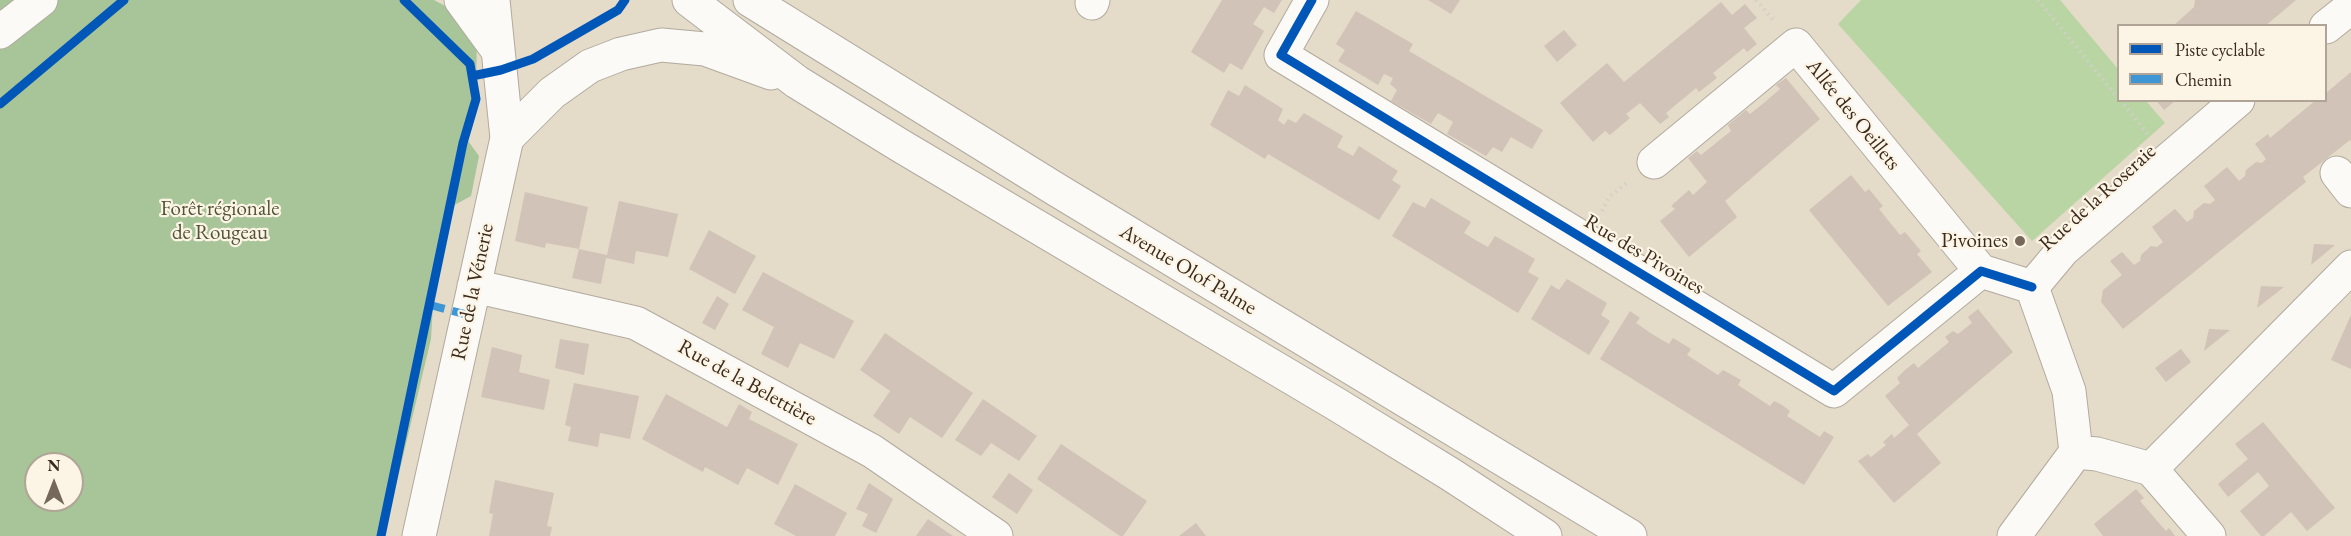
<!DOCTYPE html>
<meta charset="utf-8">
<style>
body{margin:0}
#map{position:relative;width:2351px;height:536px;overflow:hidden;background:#e4dbc9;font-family:"EB Garamond",serif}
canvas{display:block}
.legend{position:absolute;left:2117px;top:24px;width:210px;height:78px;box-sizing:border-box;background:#fcf5e5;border:2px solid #afa495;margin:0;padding:8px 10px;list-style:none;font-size:18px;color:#3b2a1e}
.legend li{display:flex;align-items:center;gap:12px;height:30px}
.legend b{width:30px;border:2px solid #afa495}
.north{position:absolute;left:24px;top:452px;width:60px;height:60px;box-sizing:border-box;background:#fcf5e5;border:2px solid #afa495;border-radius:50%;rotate:0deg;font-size:16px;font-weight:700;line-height:24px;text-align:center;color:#3b2a1e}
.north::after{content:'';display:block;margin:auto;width:21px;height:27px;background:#76685a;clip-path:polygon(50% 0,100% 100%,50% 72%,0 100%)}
</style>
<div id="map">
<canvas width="2351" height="536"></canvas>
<ul class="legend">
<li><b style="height:8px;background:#0057b8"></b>Piste cyclable</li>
<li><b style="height:8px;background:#3e96d5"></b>Chemin</li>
</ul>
<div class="north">N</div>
</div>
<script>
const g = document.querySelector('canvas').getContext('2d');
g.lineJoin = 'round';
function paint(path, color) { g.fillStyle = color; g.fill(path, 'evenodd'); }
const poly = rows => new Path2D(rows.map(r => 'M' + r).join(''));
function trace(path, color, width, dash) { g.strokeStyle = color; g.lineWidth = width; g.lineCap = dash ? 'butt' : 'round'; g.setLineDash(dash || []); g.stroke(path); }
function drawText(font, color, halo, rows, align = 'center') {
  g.font = font + ' "EB Garamond",serif'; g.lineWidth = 4.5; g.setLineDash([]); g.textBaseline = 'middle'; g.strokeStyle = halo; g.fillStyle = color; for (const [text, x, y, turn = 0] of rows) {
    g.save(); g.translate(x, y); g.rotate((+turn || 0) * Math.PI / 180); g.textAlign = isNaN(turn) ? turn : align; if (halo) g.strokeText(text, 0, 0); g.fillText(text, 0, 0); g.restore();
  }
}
paint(poly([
 [1861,0,2060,0,2118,69,2118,100,2146,101,2165,123,2032,241,1838,24]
]), '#b8d5a3');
paint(poly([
 [0,0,434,0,456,12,477,41,476,83,466,138,479,156,471,196,449,208,436,253,431,339,384,536,0,536],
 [36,464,72,464,72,500,36,500]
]), '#a8c499');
paint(poly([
 [1222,0,1282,0,1274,13,1264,7,1253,24,1264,31,1242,70,1230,63,1224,73,1191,52],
 [1428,0,1460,0,1451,14],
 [2195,0,2296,0,2265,26,2173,26,2194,7],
 [1721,2,1732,15,1745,4,1757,18,1744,28,1757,44,1747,52,1744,48,1713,73,1717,78,1699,92,1696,88,1666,113,1669,117,1660,124,1640,103,1626,114,1630,118,1610,135,1605,131,1593,142,1560,103,1607,63,1624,82],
 [1356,11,1413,44,1409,51,1543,130,1532,149,1511,137,1502,152,1493,147,1486,156,1447,134,1453,122,1445,117,1438,113,1431,124,1391,101,1397,90,1390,84,1393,78,1384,74,1378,85,1338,61,1345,50,1336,44],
 [1564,30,1577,45,1557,62,1544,46],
 [2351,72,2351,142,2350,140,2303,177,2306,182,2123,329,2101,302,2103,290,2122,275,2110,261,2122,252,2134,265,2140,261,2141,255,2151,246,2157,247,2163,242,2152,227,2175,209,2187,222,2193,218,2194,211,2204,203,2210,204,2215,200,2204,186,2227,167,2239,181,2245,176,2246,170,2256,162,2262,163,2266,159,2255,144,2268,134,2270,138,2316,100,2326,100,2326,93],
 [1786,78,1820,119,1725,201,1737,217,1689,257,1660,221,1675,209,1671,206,1689,190,1693,195,1707,182,1688,158,1697,151,1701,155,1731,131,1728,125,1746,110,1750,114,1765,102,1780,89,1776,85],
 [1245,85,1283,109,1278,120,1284,125,1288,119,1296,123,1304,113,1343,136,1337,147,1353,156,1359,146,1398,171,1392,180,1401,186,1379,220,1268,154,1265,159,1210,125,1228,90,1239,96],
 [2156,100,2176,100,2164,110],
 [1851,175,1865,192,1869,189,1883,206,1879,209,1900,235,1905,232,1921,251,1917,254,1932,272,1888,306,1809,210],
 [525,192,588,207,579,249,607,255,619,201,678,214,668,257,636,251,634,264,606,258,601,284,572,278,579,249,546,243,545,248,515,241],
 [1431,198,1471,222,1464,233,1477,241,1488,247,1495,236,1535,259,1528,272,1539,278,1518,313,1392,236,1413,202,1425,208],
 [709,230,756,256,735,294,689,269],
 [2314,244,2335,245,2311,265],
 [763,272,854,321,834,359,800,343,788,368,761,354,774,327,742,310],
 [1567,279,1607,303,1601,315,1610,321,1589,355,1531,319,1551,285,1559,290],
 [2261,286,2284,287,2257,308],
 [717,296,729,304,715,330,702,323],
 [1978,309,2013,352,1917,434,1941,463,1894,503,1858,461,1868,454,1871,457,1886,445,1883,442,1892,434,1894,438,1909,425,1885,396,1900,383,1897,378,1905,370,1914,363,1918,368,1949,342,1945,337,1953,331,1958,334,1972,323,1968,317],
 [1630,311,1640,318,1636,323,1652,334,1669,344,1673,338,1691,349,1687,355,1704,366,1718,375,1723,370,1741,380,1738,385,1770,406,1774,401,1782,405,1790,411,1787,416,1820,437,1824,431,1834,437,1804,485,1600,359],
 [2351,315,2351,369,2331,360],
 [2209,329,2230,330,2204,351],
 [885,333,973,393,942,438,910,417,899,434,873,416,890,391,860,370],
 [560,339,589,344,584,375,555,368],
 [492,347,522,355,519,372,550,380,544,410,481,397],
 [2181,349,2191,362,2166,382,2155,368],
 [574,383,639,396,630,439,600,433,598,447,568,441,571,427,565,425],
 [666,394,727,427,739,404,752,412,749,419,798,444,778,485,747,468,738,485,705,467,703,472,642,439],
 [983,399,1037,436,1019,461,991,443,981,456,955,440],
 [2263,422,2335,508,2307,531,2291,512,2264,536,2261,536,2240,511,2269,486,2258,472,2228,497,2218,484,2248,459,2235,444],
 [1061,444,1147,501,1123,536,1120,536,1037,479],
 [1009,473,1033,490,1017,514,992,497],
 [495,480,554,493,547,526,552,527,550,536,489,536,493,514,489,513],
 [869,483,893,499,876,533,862,526,868,514,856,509],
 [795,484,847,513,835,536,796,536,774,524],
 [2136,489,2144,498,2140,501,2166,531,2169,528,2175,536,2103,536,2094,524],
 [928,519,953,536,916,536],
 [1196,523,1206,536,1179,536]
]), '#d1c3b8');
const minor = poly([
 [461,0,496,48],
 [1312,0,1281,55,1834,391,1981,271,2032,287],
 [1092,3,1093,0],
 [2326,27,2351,7],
 [1654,162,1796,45,1981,271],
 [2337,173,2351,191],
 [474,286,636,323,872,451,996,536],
 [2076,452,2097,454,2151,469,2209,536],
 [2151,469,2351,267],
 [419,536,507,138,493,0],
 [2014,536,2076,452,2069,391,2032,287,2063,250,2238,100]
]);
const major = poly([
 [689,0,797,82,901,146,1336,404,1450,474,1545,536],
 [750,0,1057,190,1630,536],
 [0,32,41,0],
 [507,138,552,93,590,66,621,54,661,45,705,49,771,73]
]);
trace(minor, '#b1aa9e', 35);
trace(major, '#b1aa9e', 35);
trace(poly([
 [1756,0,1773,20],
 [2038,0,2118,98],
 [2120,100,2148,134],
 [1602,211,1610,196,1628,182]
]), '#d3cfca', 4, [1.5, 4.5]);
trace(minor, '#fbfaf7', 33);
trace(major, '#fbfaf7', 33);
trace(poly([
 [430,305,468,315]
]), '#3e96d5', 8, [15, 8]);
trace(poly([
 [1312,0,1281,55,1834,391,1981,271,2032,287],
 [472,76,501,70,533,59,618,10,625,0],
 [0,104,124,0],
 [381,536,463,143,476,99,470,64,404,0]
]), '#0057b8', 9);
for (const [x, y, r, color] of [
 [2020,241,6,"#76685a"]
]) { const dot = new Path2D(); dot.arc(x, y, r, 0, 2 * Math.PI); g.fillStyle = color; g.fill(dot); trace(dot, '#fcf5e5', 2); }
drawText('21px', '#3b2a1e', '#fcf5e5', [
 ["Allée des Oeillets",1853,115,51],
 ["Rue de la Roseraie",2098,198,-42],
 ["Rue des Pivoines",1644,255,31],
 ["Avenue Olof Palme",1188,270,31],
 ["Rue de la Vénerie",473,292,-78],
 ["Rue de la Belettière",747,383,29]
]);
drawText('21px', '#515438', '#fcf5e5', [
 ["Forêt régionale",220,209],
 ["de Rougeau",220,233]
]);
drawText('21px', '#3b2a1e', '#fcf5e5', [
 ["Pivoines",2008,241]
], 'right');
</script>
